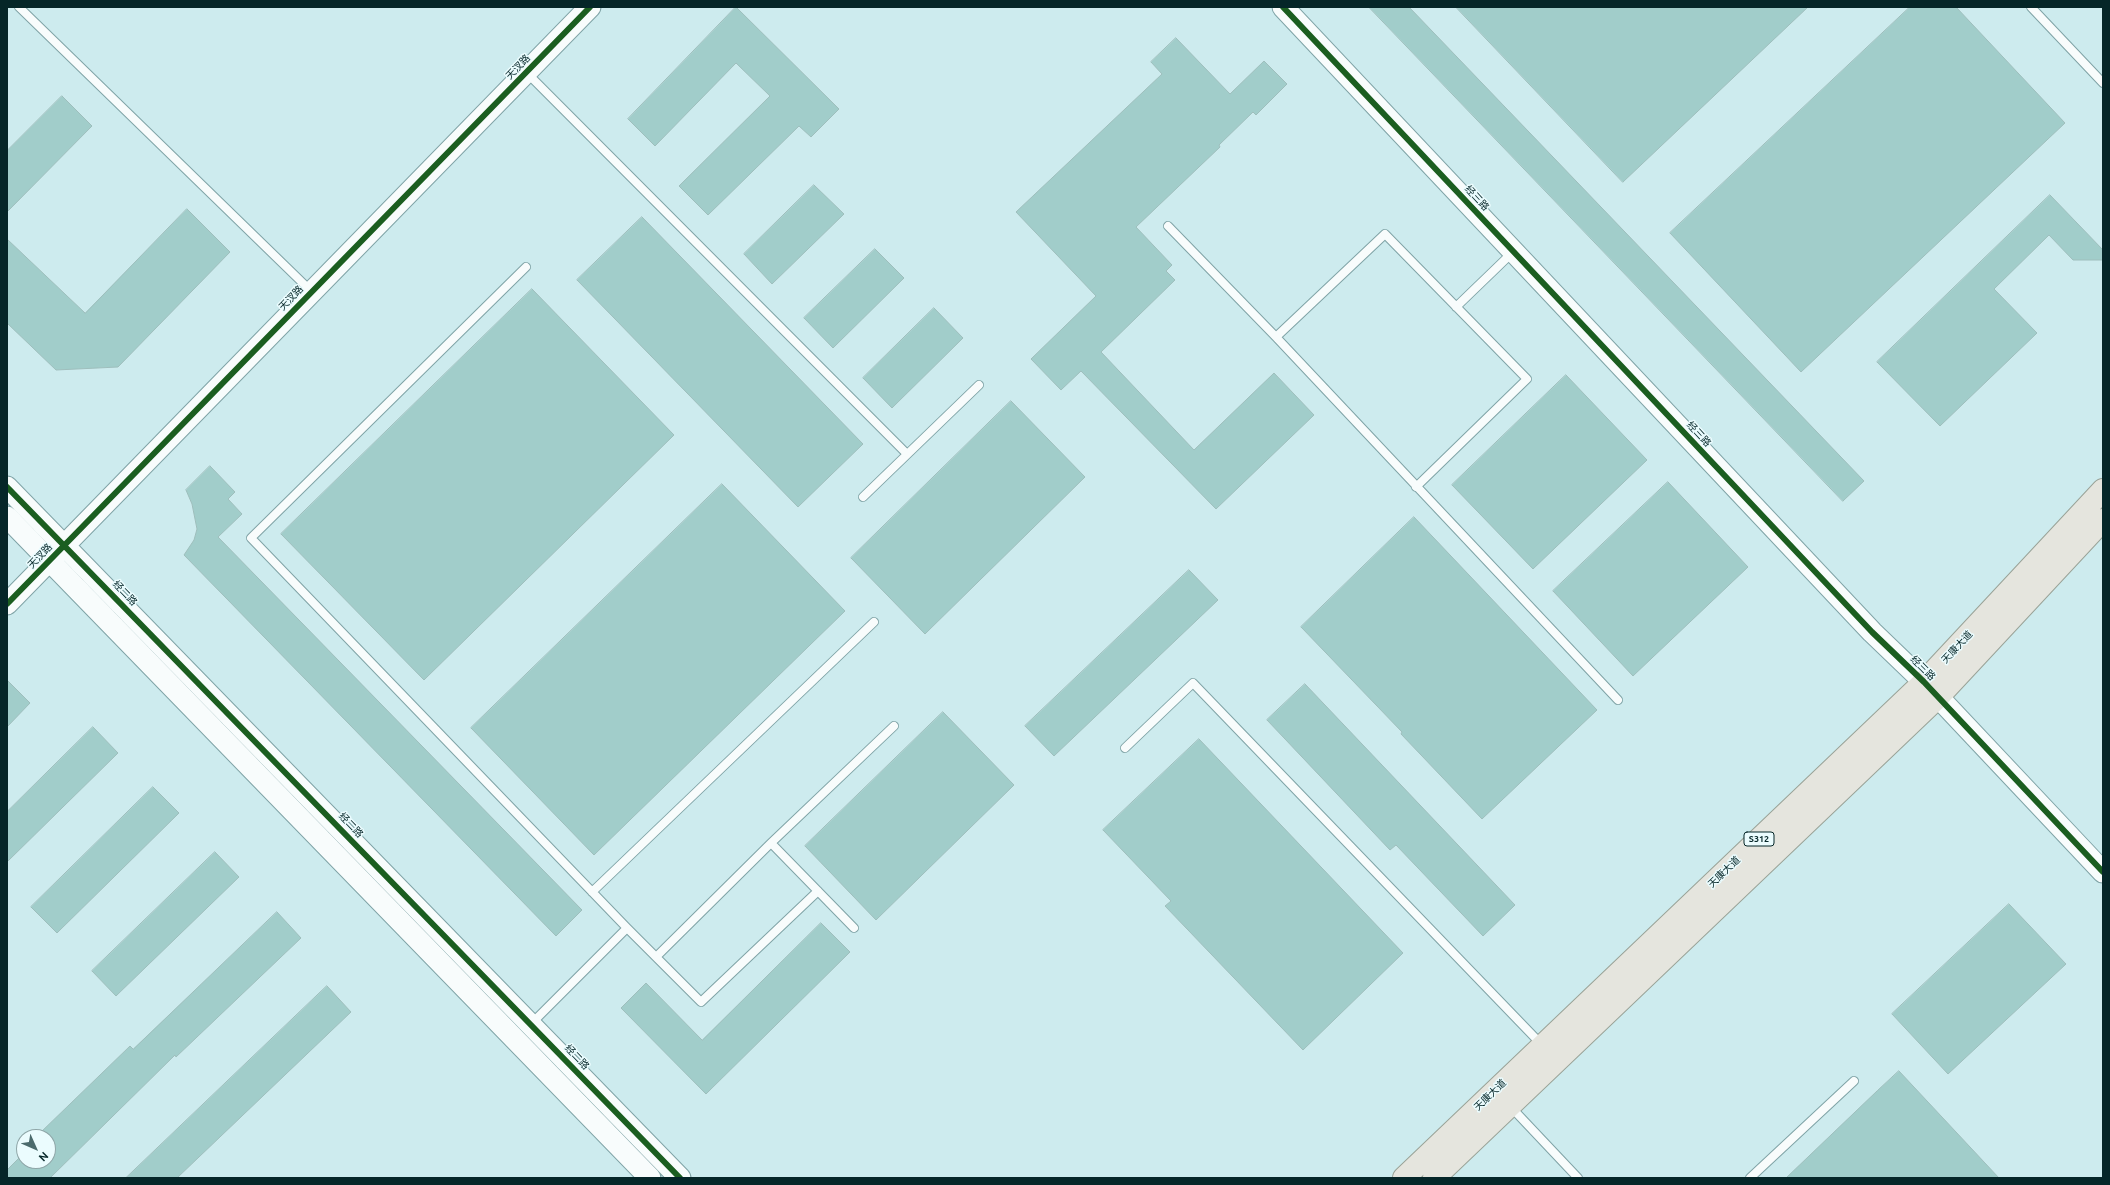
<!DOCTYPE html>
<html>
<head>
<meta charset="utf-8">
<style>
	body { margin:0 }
	#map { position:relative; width:2110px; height:1185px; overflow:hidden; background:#cdebee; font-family:Ubuntu,sans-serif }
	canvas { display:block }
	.frame { position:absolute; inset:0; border:8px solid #052628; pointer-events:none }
	.north { position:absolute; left:16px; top:1129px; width:40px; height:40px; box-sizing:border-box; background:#ebfcfe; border:1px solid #8fa6a8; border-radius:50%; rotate:135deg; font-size:11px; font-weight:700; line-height:16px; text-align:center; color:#052628 }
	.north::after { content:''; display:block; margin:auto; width:14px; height:18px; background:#4b6b6d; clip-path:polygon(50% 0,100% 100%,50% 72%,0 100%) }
</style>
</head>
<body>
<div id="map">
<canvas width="2110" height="1185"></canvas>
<div class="frame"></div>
<div class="north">N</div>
</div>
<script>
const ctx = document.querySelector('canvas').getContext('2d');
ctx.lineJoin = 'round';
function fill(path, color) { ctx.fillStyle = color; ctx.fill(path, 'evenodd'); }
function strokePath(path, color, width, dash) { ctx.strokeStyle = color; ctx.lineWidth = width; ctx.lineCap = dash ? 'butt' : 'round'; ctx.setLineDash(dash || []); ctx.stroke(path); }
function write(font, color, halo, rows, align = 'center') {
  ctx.font = font + ' Ubuntu,"Noto Sans SC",sans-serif'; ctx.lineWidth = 3; ctx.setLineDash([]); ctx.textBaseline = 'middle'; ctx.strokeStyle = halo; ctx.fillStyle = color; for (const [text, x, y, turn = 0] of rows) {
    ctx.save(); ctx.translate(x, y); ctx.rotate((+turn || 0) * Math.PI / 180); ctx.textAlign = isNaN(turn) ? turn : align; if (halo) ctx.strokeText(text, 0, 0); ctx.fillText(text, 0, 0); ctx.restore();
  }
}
const building = new Path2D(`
	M 736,7 L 839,109 L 811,137 L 799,126 L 708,215 L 679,186 L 770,96 L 736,63 L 655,146 L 628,119 Z
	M 1369,7 L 1409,7 L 1864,481 L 1843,501 Z
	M 1456,7 L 1808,7 L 1623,182 Z
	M 1910,7 L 1956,7 L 2065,123 L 1801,372 L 1670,233 Z
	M 1176,38 L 1230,94 L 1264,61 L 1287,84 L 1256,115 L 1253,112 L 1219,145 L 1220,147 L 1136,227 L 1172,265 L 1166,271 L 1175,280 L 1101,352 L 1194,450 L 1274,373 L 1314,415 L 1216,509 L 1081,371 L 1061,390 L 1031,359 L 1096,296 L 1016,212 L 1162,74 L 1151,62 Z
	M 62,96 L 92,126 L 7,212 L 7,151 Z
	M 814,185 L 844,214 L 772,284 L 744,254 Z
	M 2050,195 L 2103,250 L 2103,260 L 2073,260 L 2049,235 L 1994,289 L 2037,333 L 1940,426 L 1877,362 Z
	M 187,209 L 230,252 L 118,367 L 56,370 L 7,323 L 7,239 L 85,313 Z
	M 642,217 L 863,444 L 798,507 L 577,280 Z
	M 875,249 L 904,278 L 833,348 L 804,318 Z
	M 532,289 L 674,435 L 424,680 L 281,534 Z
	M 934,308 L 963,338 L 892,408 L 863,378 Z
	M 1566,375 L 1647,460 L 1533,569 L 1452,485 Z
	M 1011,401 L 1085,477 L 925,634 L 851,558 Z
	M 210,466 L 235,492 L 228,499 L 242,514 L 218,537 L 582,910 L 556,936 L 184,555 L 194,540 L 197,529 L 192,504 L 186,490 Z
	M 1668,482 L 1748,567 L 1633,676 L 1553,591 Z
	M 722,484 L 845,611 L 594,855 L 471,728 Z
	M 1414,517 L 1597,710 L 1482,819 L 1401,734 L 1402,732 L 1301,627 Z
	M 1189,570 L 1218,600 L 1054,756 L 1025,726 Z
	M 7,680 L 30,703 L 7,727 Z
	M 1305,684 L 1515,905 L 1483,936 L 1396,845 L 1390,850 L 1267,720 Z
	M 943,712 L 1014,785 L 876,920 L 805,846 Z
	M 93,727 L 118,753 L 7,862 L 7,812 Z
	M 1199,739 L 1403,953 L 1303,1050 L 1165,906 L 1171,901 L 1103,830 Z
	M 153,787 L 179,813 L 57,933 L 31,907 Z
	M 215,852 L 239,877 L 116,996 L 92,971 Z
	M 2009,904 L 2066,964 L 1948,1074 L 1892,1014 Z
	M 277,912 L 301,938 L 176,1057 L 175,1055 L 50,1178 L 7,1178 L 7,1170 L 24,1153 L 24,1161 L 48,1161 L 48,1137 L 41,1137 L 42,1136 L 40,1133 L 130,1046 L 133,1049 Z
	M 821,923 L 850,952 L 706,1094 L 621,1008 L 646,983 L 702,1040 Z
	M 327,986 L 351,1012 L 177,1178 L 126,1178 Z
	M 1899,1071 L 1999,1178 L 1786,1178 L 1877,1091 Z`);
const service = new Path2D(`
	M 19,7 L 312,292
	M 2031,7 L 2103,83
	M 526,72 L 907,454
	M 1168,226 L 1276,337 L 1618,700
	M 526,267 L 251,538 L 627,928 L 701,1002 L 818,891
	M 1456,307 L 1513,252
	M 1276,337 L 1385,234 L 1527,379 L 1416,487
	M 863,497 L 979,385
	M 1125,748 L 1193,683 L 1542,1045
	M 771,843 L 854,928
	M 592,892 L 874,622
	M 656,957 L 771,843 L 894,726
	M 530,1025 L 627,928
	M 1510,1106 L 1578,1178
	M 1750,1178 L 1854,1081`);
const tertiary = new Path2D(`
	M 1283,7 L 1872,632 L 1924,682 L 2103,872
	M 7,487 L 680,1178
	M 7,517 L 650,1178
	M 7,604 L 590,7`);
const primary = new Path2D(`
	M 1404,1178 L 1924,682 L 2103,490
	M 1434,1178 L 1938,697 L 2103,520`);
const cycleway = new Path2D(`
	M 1283,7 L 1872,632 L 1924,682 L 2103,872
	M 7,487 L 680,1178
	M 7,604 L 590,7`);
const shields = [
	[1759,839,30]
];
const shieldNames = [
	["S312",1759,839]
];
const streetNames = [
	["天汊路",518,67,-46],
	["经三路",1477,198,47],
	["天汊路",291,298,-46],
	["经三路",1699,434,47],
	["天汊路",40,556,-46],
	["经二路",125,593,46],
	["天康大道",1957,647,-47],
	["经三路",1923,668,45],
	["经二路",351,825,46],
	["天康大道",1724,872,-44],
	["经二路",577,1057,46],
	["天康大道",1490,1095,-44]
];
fill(building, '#a1cdca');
strokePath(building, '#9ebebc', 1);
strokePath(service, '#7fa3a6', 10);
strokePath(tertiary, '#7fa3a6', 23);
strokePath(primary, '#99a297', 24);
strokePath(service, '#f8fcfc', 8);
strokePath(tertiary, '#f8fcfc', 21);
strokePath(primary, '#e5e5de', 22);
strokePath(cycleway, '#1b5e20', 6);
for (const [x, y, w] of shields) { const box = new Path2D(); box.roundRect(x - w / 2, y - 7, w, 14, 3); ctx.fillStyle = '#ebfcfe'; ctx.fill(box); strokePath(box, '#052628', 1); }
write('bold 9px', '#052628', null, shieldNames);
write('10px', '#052628', '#ebfcfe', streetNames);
</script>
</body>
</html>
